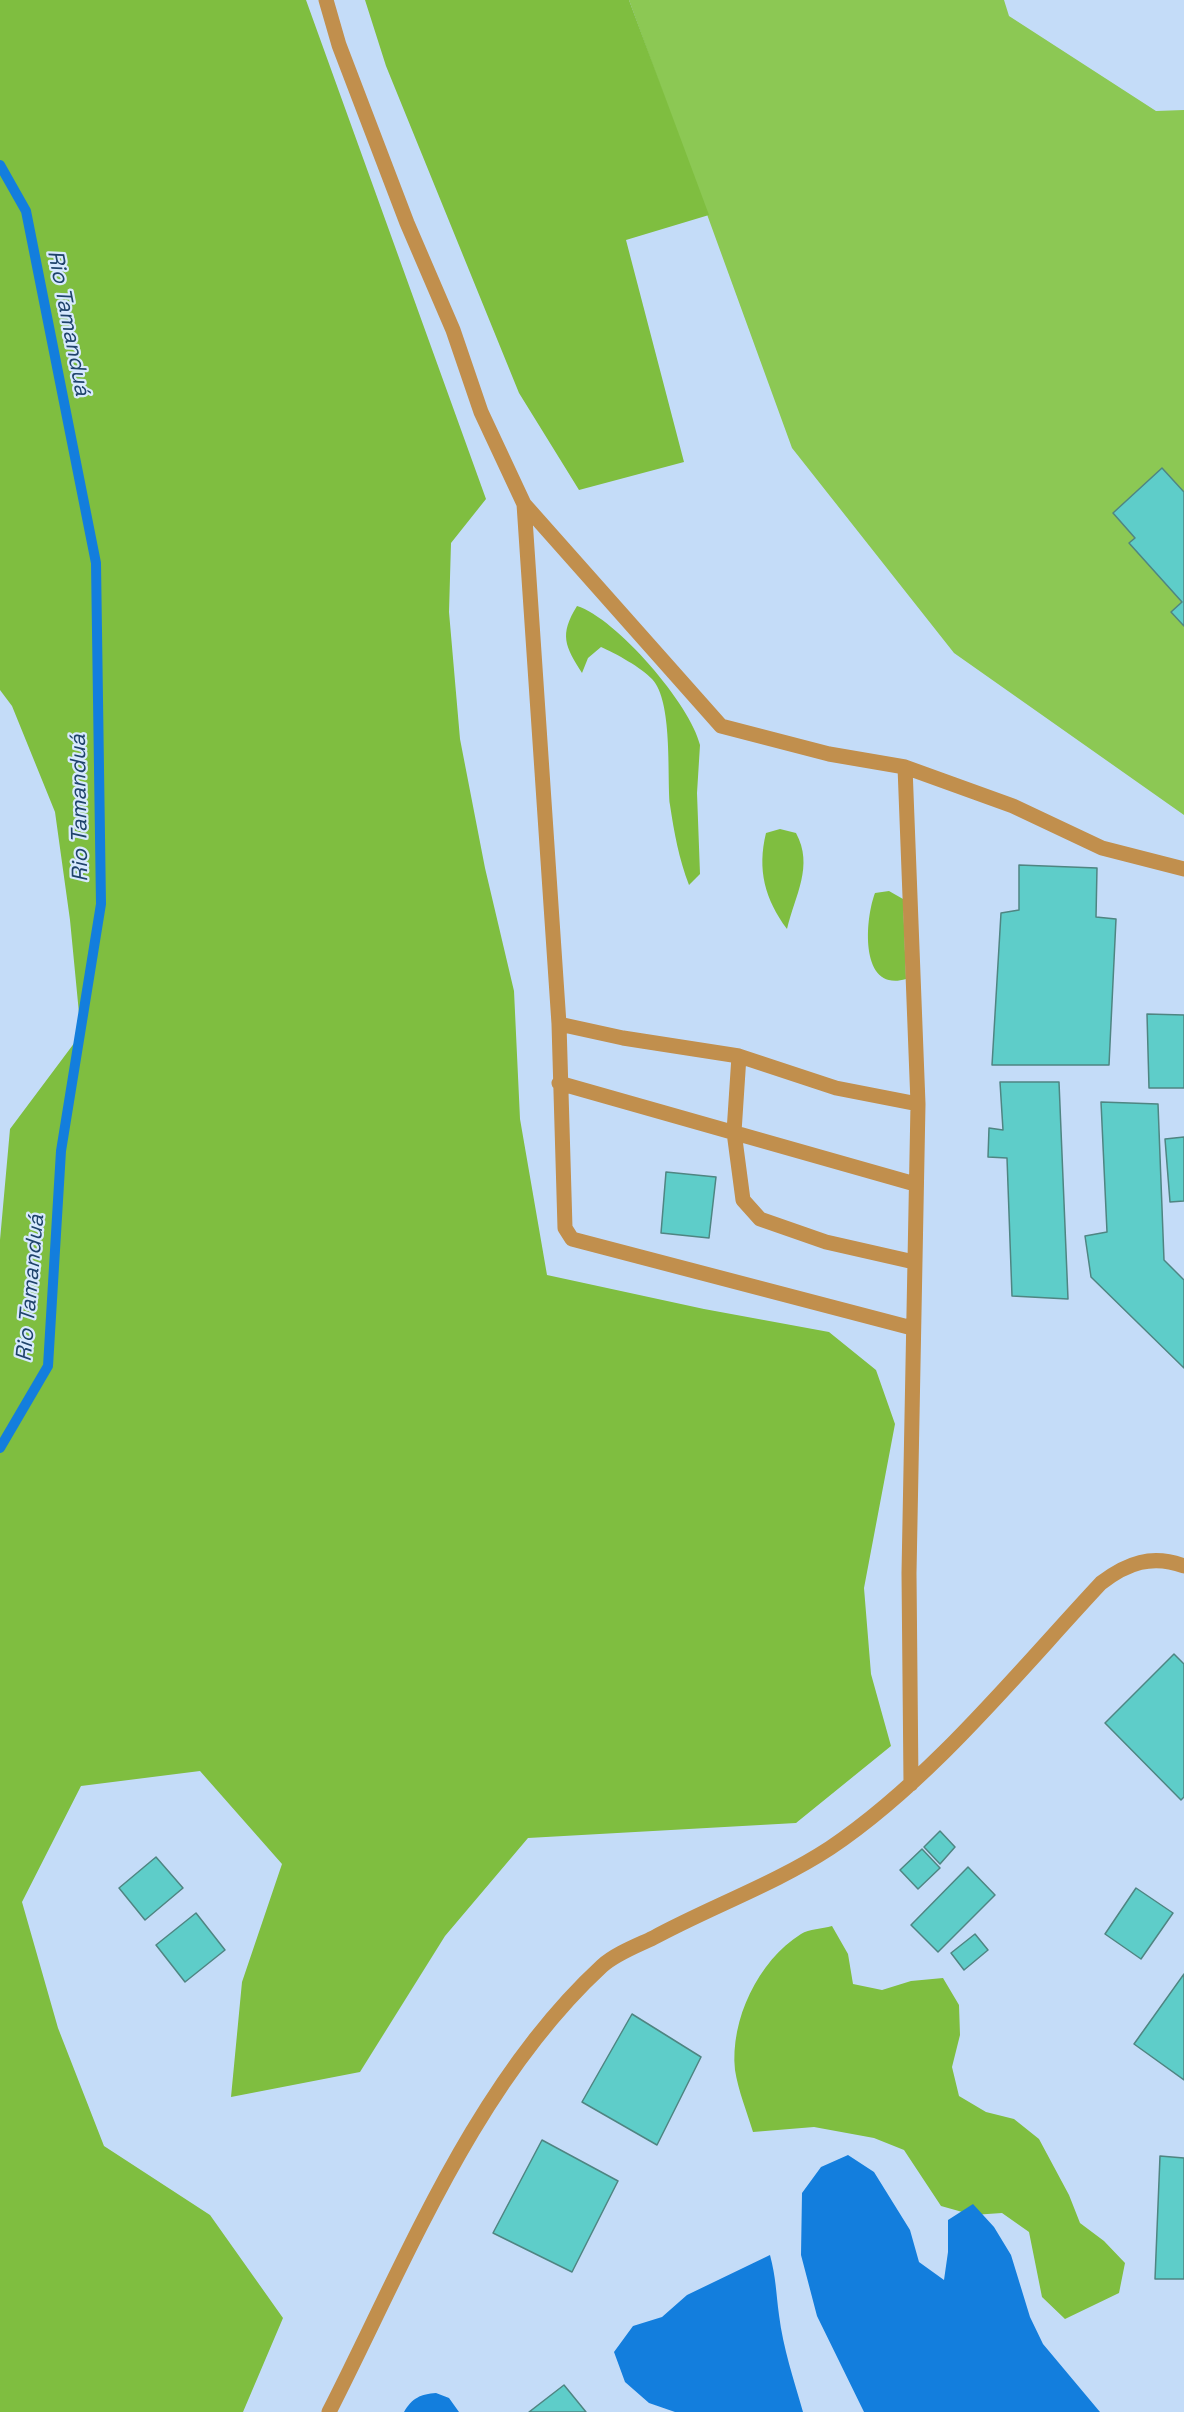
<!DOCTYPE html>
<html>
<head>
<meta charset="utf-8">
<style>
	body { margin:0 }
	canvas { display:block; background:#c4dcf8 }
</style>
</head>
<body>
<canvas width="1184" height="2412"></canvas>
<script>
const ctx = document.querySelector('canvas').getContext('2d');
ctx.lineJoin = 'round';
function fill(path, color) { ctx.fillStyle = color; ctx.fill(path, 'evenodd'); }
function strokePath(path, color, width, dash) { ctx.strokeStyle = color; ctx.lineWidth = width; ctx.lineCap = dash ? 'butt' : 'round'; ctx.setLineDash(dash || []); ctx.stroke(path); }
function write(font, color, halo, rows, align = 'center') {
  ctx.font = font + ' "Space Grotesk",sans-serif'; ctx.lineWidth = 4.5; ctx.setLineDash([]); ctx.textBaseline = 'middle'; ctx.strokeStyle = halo; ctx.fillStyle = color; for (const [text, x, y, turn = 0] of rows) {
    ctx.save(); ctx.translate(x, y); ctx.rotate((+turn || 0) * Math.PI / 180); ctx.textAlign = isNaN(turn) ? turn : align; if (halo) ctx.strokeText(text, 0, 0); ctx.fillText(text, 0, 0); ctx.restore();
  }
}
const green = new Path2D(`
	M 629,0 L 1004,0 L 1009,16 L 1156,111 L 1184,110 L 1184,815 L 954,653 L 792,448 Z`);
const forest = new Path2D(`
	M 0,0 L 306,0 L 486,499 L 451,543 L 449,612 L 460,739 L 485,868 L 514,991 L 520,1119 L 547,1275 L 704,1309 L 829,1332 L 876,1370 L 895,1424 L 864,1588 L 871,1674 L 891,1746 L 796,1823 L 528,1838 L 445,1936 L 360,2072 L 231,2097 L 242,1982 L 282,1864 L 200,1771 L 81,1786 L 22,1902 L 58,2028 L 104,2146 L 210,2215 L 283,2318 L 243,2412 L 0,2412 L 0,1240 L 10,1129 L 81,1034 L 70,920 L 55,812 L 12,706 L 0,690 Z
	M 365,0 L 629,0 L 709,215 L 626,240 L 684,462 L 579,490 L 519,393 L 386,66 Z
	M 577,606 C 616,618 691,705 700,745 L 697,793 L 700,874 L 689,885 C 679,859 674,832 670,805 C 667,775 673,701 652,679 C 642,668 615,653 601,647 L 588,658 L 582,673 C 565,646 559,635 577,606 Z
	M 780,829 L 796,833 C 814,866 795,895 787,929 C 765,899 757,870 766,833 Z
	M 889,891 L 903,899 L 906,979 C 859,993 865,919 875,893 Z
	M 832,1926 L 848,1954 L 853,1984 L 882,1990 L 911,1981 L 943,1978 L 959,2005 L 960,2035 L 952,2067 L 959,2096 L 986,2112 L 1014,2119 L 1039,2139 L 1069,2195 L 1080,2223 L 1104,2241 L 1125,2263 L 1119,2293 L 1065,2319 L 1042,2297 L 1029,2232 L 1002,2213 L 973,2215 L 941,2206 L 904,2150 L 874,2138 L 814,2127 L 753,2132 C 747,2112 738,2090 735,2070 C 730,2020 758,1961 801,1934 C 809,1929 822,1929 832,1926 Z`);
const water = new Path2D(`
	M 848,2155 L 874,2172 L 910,2230 L 919,2262 L 944,2280 L 948,2252 L 948,2220 L 973,2204 L 994,2227 L 1011,2255 L 1030,2317 L 1043,2344 L 1100,2412 L 864,2412 L 817,2316 L 801,2255 L 802,2193 L 821,2167 Z
	M 770,2255 C 776,2278 776,2292 779,2315 C 783,2348 794,2380 803,2412 L 675,2412 L 649,2403 L 625,2382 L 614,2352 L 633,2326 L 662,2317 L 687,2295 Z
	M 436,2393 L 449,2398 L 459,2412 L 404,2412 C 412,2398 421,2394 436,2393 Z`);
const stream = new Path2D(`
	M 0,165 L 26,211 L 96,563 L 101,904 L 61,1151 L 48,1366 L 0,1448`);
const building = new Path2D(`
	M 1162,468 L 1184,492 L 1184,626 L 1171,612 L 1182,602 L 1129,543 L 1135,538 L 1113,513 Z
	M 1019,865 L 1097,868 L 1096,917 L 1116,919 L 1109,1065 L 992,1065 L 1001,913 L 1019,910 Z
	M 1147,1014 L 1184,1015 L 1184,1088 L 1149,1088 Z
	M 1000,1082 L 1059,1082 L 1068,1299 L 1012,1296 L 1007,1158 L 988,1157 L 989,1128 L 1003,1130 Z
	M 1101,1102 L 1158,1104 L 1164,1260 L 1184,1280 L 1184,1368 L 1091,1277 L 1085,1236 L 1107,1232 Z
	M 1184,1137 L 1184,1201 L 1170,1202 L 1165,1139 Z
	M 666,1172 L 716,1177 L 709,1238 L 661,1233 Z
	M 1174,1654 L 1184,1664 L 1184,1797 L 1181,1800 L 1105,1723 Z
	M 940,1831 L 955,1847 L 940,1864 L 924,1847 Z
	M 922,1849 L 940,1868 L 918,1889 L 900,1870 Z
	M 156,1857 L 183,1888 L 145,1920 L 119,1888 Z
	M 968,1867 L 995,1895 L 938,1952 L 911,1925 Z
	M 1136,1888 L 1173,1913 L 1141,1959 L 1105,1934 Z
	M 196,1913 L 225,1950 L 185,1982 L 156,1945 Z
	M 975,1934 L 988,1950 L 964,1970 L 951,1953 Z
	M 1184,1974 L 1184,2080 L 1134,2044 Z
	M 632,2014 L 701,2057 L 657,2145 L 582,2102 Z
	M 542,2140 L 618,2181 L 572,2272 L 493,2233 Z
	M 1160,2156 L 1184,2158 L 1184,2279 L 1155,2279 Z
	M 564,2385 L 586,2412 L 529,2412 Z`);
const minor = new Path2D(`
	M 326,0 L 339,45 L 407,223 L 453,330 L 481,412 L 524,504 L 721,726 L 829,754 L 905,767 L 1013,806 L 1102,848 L 1184,869
	M 524,504 L 559,1024 L 565,1228 L 572,1239 L 912,1328
	M 905,767 L 918,1104 L 909,1573 L 911,1784
	M 559,1024 L 623,1038 L 739,1056 L 836,1088 L 918,1104
	M 739,1056 L 734,1132 L 743,1200 L 760,1219 L 826,1242 L 914,1262
	M 559,1083 L 915,1184
	M 329,2412 C 406,2261 475,2083 602,1966 C 615,1954 636,1946 653,1938 C 710,1907 775,1884 830,1848 C 931,1780 1017,1673 1101,1583 C 1127,1563 1152,1554 1184,1566`);
const waterNames = [
	["Rio Tamanduá",68,323,79],
	["Rio Tamanduá",80,808,-91],
	["Rio Tamanduá",31,1288,-85]
];
fill(green, '#8cc854');
fill(forest, '#7fbe40');
fill(water, '#137edd');
strokePath(stream, '#137edd', 10);
fill(building, '#5ecdc9');
strokePath(building, '#4f8582', 1.5);
strokePath(minor, '#c18f4d', 15);
write('italic 22px', '#1f436b', '#d7e9fe', waterNames);
</script>
</body>
</html>
